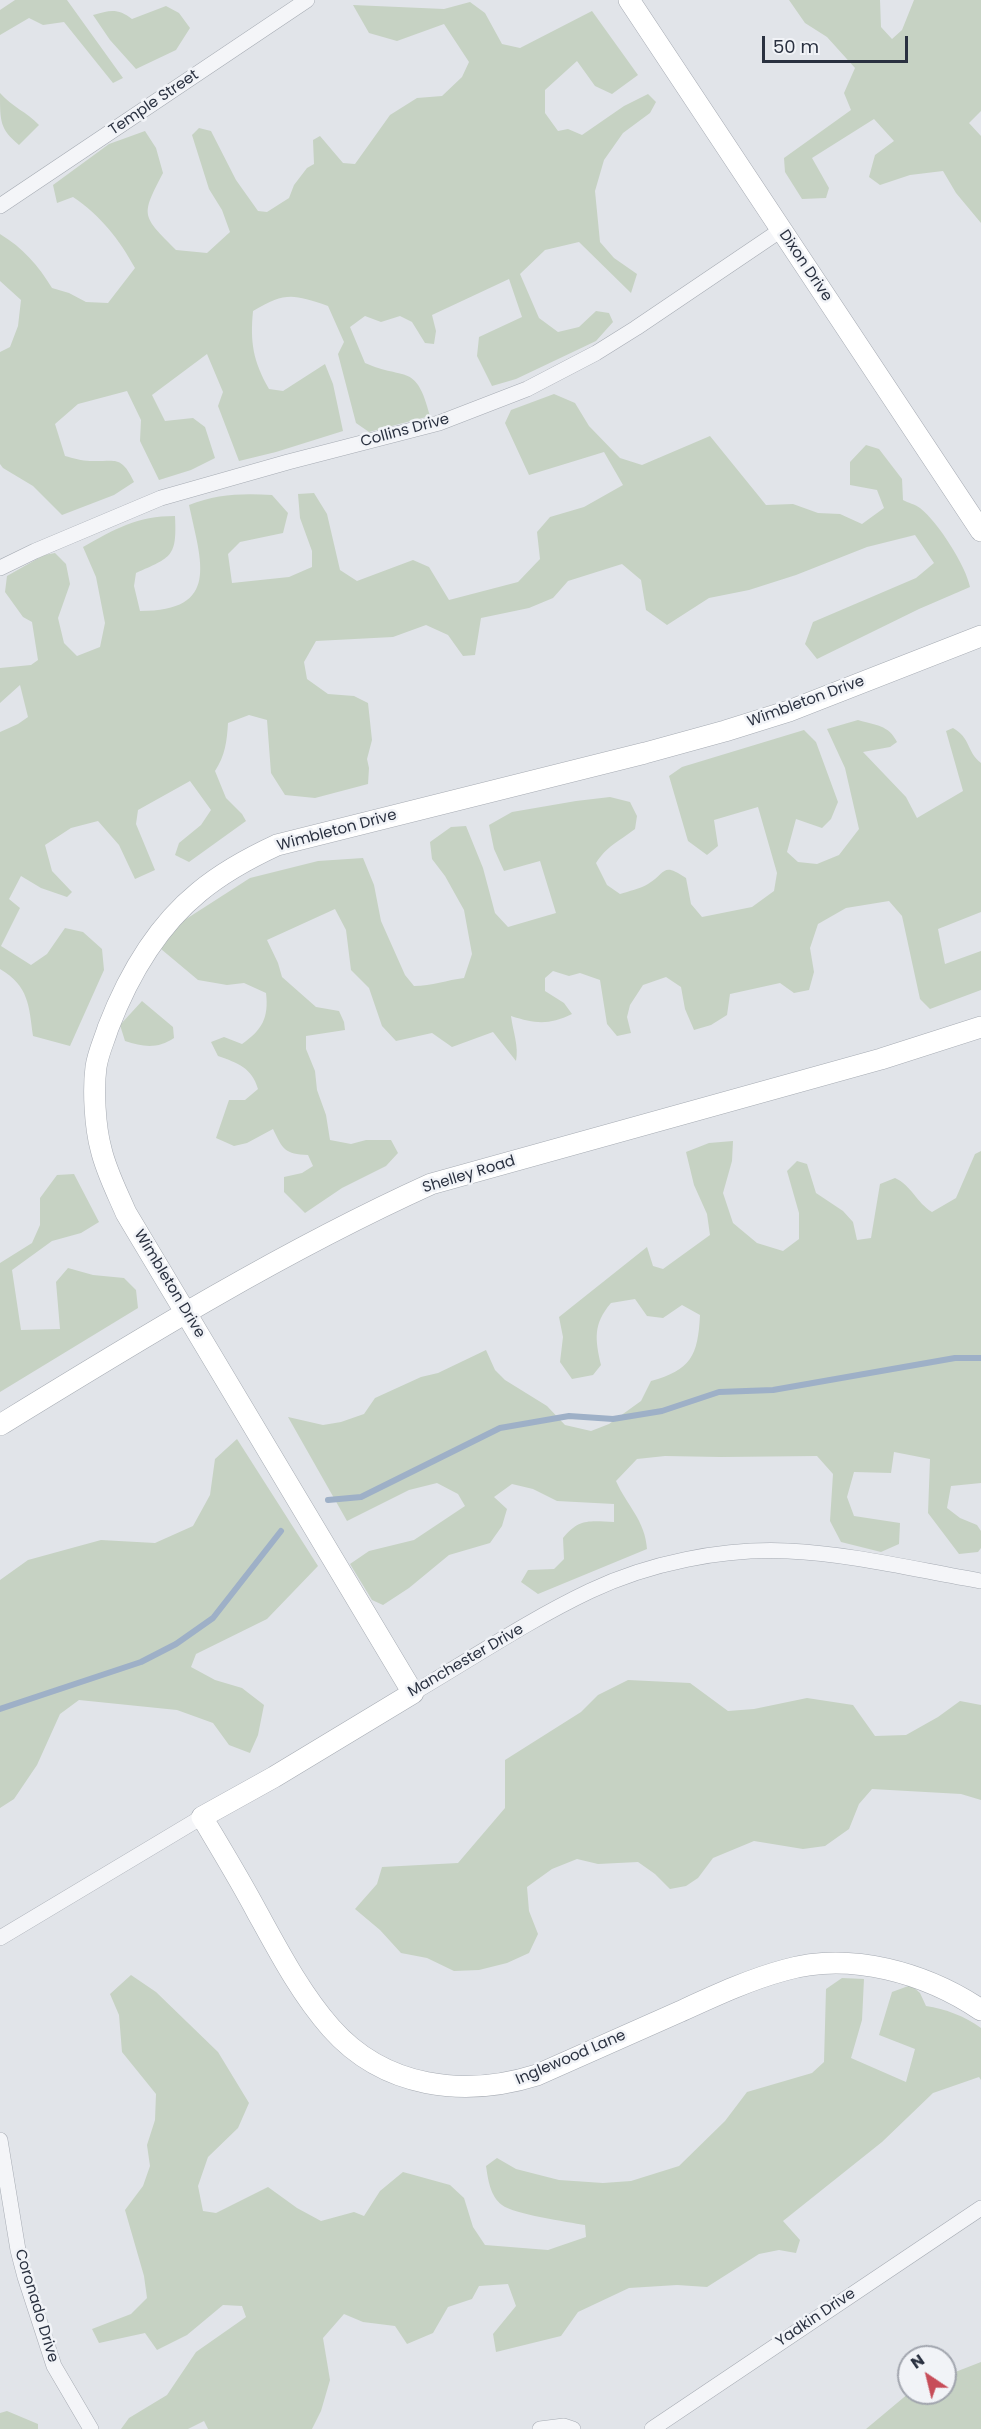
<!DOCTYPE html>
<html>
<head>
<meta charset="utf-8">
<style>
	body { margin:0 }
	#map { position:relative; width:981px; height:2429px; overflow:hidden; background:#e1e4e9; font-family:Poppins,sans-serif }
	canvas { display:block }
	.north { position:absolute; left:897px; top:2345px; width:60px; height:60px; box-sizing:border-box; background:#f1f3f7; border:2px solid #a1a5ae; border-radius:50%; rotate:325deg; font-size:16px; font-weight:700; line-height:24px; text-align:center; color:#2a3140 }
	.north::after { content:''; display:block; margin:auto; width:21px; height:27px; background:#c74d59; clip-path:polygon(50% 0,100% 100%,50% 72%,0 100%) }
	.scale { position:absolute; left:762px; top:36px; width:146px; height:27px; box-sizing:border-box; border:3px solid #2a3140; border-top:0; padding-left:8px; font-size:18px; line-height:21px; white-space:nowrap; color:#2a3140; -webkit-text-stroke:4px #f1f3f7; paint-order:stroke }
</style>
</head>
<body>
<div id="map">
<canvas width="981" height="2429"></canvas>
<div class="north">N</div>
<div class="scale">50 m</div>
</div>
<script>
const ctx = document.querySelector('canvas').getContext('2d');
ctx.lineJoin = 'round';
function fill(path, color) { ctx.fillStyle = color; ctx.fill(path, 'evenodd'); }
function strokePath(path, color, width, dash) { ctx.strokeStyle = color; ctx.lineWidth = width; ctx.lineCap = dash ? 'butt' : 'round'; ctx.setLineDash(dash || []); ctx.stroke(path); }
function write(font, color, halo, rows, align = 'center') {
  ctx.font = font + ' Poppins,sans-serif'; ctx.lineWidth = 5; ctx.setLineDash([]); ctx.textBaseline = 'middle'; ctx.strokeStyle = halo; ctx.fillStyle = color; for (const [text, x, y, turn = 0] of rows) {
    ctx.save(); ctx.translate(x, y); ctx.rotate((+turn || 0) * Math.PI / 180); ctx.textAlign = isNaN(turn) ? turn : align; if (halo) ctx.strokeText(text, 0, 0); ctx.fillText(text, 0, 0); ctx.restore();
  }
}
const green = new Path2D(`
	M 15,0 L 67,0 L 123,78 L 113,83 L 64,22 L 43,25 L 29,18 L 0,35 L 0,10 Z
	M 789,0 L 880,0 L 881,27 L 892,39 L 902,30 L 914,0 L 981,0 L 981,111 L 969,123 L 981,136 L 981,223 L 956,193 L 943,171 L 910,175 L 880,185 L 869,177 L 875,155 L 894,141 L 874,119 L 812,158 L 829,188 L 826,198 L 802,199 L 785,172 L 784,158 L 851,110 L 844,93 L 855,68 L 827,37 L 805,23 Z
	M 470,2 L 485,13 L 502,44 L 520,48 L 592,11 L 638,75 L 612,94 L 595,86 L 577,61 L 545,90 L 545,113 L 558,131 L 568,129 L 582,135 L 624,106 L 648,94 L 656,102 L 650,113 L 623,133 L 604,160 L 595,191 L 600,242 L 614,258 L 637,274 L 631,293 L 579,242 L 545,250 L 520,274 L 539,318 L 558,332 L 579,327 L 596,311 L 609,313 L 613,322 L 596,341 L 516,379 L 492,386 L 477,356 L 479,337 L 522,317 L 509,279 L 432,315 L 436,331 L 434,344 L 425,343 L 412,322 L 400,316 L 381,322 L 365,316 L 350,327 L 365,363 C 406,381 416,362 430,416 L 369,432 L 356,423 L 338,354 L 344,342 L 328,306 C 292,294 286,292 253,311 C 250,342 253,361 269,389 L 283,391 L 325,364 L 333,384 L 343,431 L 276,452 L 239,461 L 218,406 L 223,392 L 207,354 L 152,395 L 165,421 L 193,418 L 205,427 L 215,458 L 191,470 L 159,480 L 140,441 L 141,420 L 127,391 L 78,404 L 55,424 L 65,456 C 73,458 82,461 90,461 C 115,462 121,454 134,482 L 114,495 L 62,515 L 33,486 L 3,468 L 0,464 L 0,352 L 10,347 L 18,326 L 21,300 L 0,281 L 0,234 C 23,248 38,265 52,288 L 69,293 L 86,302 L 108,303 L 135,268 C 119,239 101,216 73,197 L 57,203 L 53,185 L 109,144 L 145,131 L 156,148 L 163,173 C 140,217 142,215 176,250 L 207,253 L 230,232 L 222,210 L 209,189 L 192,135 L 199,128 L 211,131 L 236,180 L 258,211 L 267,212 L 289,198 L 294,185 L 307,168 L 314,164 L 313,140 L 320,136 L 343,163 L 355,164 L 390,115 L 417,98 L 442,96 L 462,77 L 469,62 L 444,24 L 397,41 L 369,33 L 353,5 L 444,9 Z
	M 166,6 L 179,13 L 190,28 L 176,50 L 136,69 L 110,40 L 93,15 C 110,10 118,8 132,19 Z
	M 0,93 C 12,107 27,112 39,125 L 19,145 C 0,129 0,122 0,93 Z
	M 554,394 L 575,403 L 589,426 L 620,458 L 642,465 L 710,436 L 766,505 L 793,504 L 818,513 L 840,514 L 862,524 L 884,508 L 877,490 L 850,485 L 850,462 L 866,445 L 879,449 L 902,479 L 903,500 C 908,503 915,504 920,508 C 938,522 966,566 970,587 L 919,609 L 817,659 L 805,644 L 813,622 L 916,578 L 934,563 L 915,535 L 867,547 L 796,575 L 749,590 L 709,598 L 667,625 L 646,610 L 641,580 L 622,564 L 568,581 L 553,598 L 529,608 L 481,618 L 475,655 L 463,656 L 448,635 L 426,625 L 393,637 L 316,641 L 304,662 L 307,679 L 328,694 L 354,696 L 368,703 L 372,740 L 367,759 L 369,768 L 368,784 L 315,798 L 285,795 L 271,773 L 267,720 L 249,715 L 228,723 C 227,741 225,756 215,771 L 226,798 L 242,814 L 246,821 L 189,862 L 175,855 L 179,843 L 201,825 L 211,810 L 190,781 L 138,810 L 136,824 L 155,870 L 135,879 L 119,845 L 98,821 L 71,828 L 45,845 L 52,871 L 72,892 L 67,897 L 41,888 L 21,876 L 9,899 L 20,908 L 1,946 L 31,965 L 47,954 L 65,928 L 83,932 L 102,949 L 104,970 L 70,1046 L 33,1036 C 29,1006 29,986 0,969 L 0,732 L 18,724 L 28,717 L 20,685 L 0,703 L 0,668 L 31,665 L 38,660 L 32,622 L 23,617 L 5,592 L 7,576 L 44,555 L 55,553 L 66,564 L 70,584 L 58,618 L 64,643 L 77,656 L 100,647 L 105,623 L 96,577 L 83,547 C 115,529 137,516 175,516 C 177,557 172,557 136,573 L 134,586 L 140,611 C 221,611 201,562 189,505 C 216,494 243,493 272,495 L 288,513 L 283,533 L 240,542 L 228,554 L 232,583 L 289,577 L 312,567 L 312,551 L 300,518 L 298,494 L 314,493 L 327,514 L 340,570 L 357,581 L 413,560 L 429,567 L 449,600 L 518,582 L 540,559 L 537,532 L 550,517 L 584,507 L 623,485 L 604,452 L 529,475 L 505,423 L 511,410 Z
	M 858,720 C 875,725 889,725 897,742 L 890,747 L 863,752 L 906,797 L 917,818 L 963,791 L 946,731 L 953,728 C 971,738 966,751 981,763 L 981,912 L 938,929 L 945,964 L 981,951 L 981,990 L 930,1009 L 920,999 L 902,916 L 889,901 L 846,908 L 818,924 L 810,948 L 814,972 L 809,990 L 794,993 L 780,983 L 730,994 L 727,1015 L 711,1025 L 694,1030 L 685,1009 L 681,987 L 666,977 L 643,985 L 630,1005 L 627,1017 L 631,1033 L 617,1036 L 607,1024 L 600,980 L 580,973 L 569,976 L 553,971 L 545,978 L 545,991 L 564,1003 L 572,1014 C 549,1025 536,1024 511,1016 C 513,1032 519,1046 516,1061 L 493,1032 L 452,1047 L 432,1033 L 396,1041 L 382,1026 L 369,988 L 351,970 L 346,930 L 335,909 L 267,940 L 278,963 L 282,977 L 316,1007 L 339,1011 L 344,1022 L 345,1030 L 306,1036 L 306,1049 L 315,1071 L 317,1090 L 326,1115 L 330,1140 L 351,1144 L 366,1140 L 391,1140 L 398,1153 L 386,1166 L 342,1188 L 305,1213 L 284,1192 L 284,1177 L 302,1173 L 313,1166 L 308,1155 C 285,1154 283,1150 273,1129 L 247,1143 L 234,1146 L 216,1138 L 229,1100 L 245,1100 L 258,1089 C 252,1068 238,1063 218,1056 L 211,1042 L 224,1037 L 242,1044 C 262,1030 269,1018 266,993 L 244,983 L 227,985 L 198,980 L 161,949 L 163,939 L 183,921 L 250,878 L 318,861 L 363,858 L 374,885 L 381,921 L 405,975 L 414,986 C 432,986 447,980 464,978 L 472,954 L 464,910 L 445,876 L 432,859 L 430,842 L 451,827 L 466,826 L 483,868 L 495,913 L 508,927 L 556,913 L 540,861 L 504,871 L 494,849 L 489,825 L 512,812 L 576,801 L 610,797 L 630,802 L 637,816 L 635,829 C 618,842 607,846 596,863 L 607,885 L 620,894 C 629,891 640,889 648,884 C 667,872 662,862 686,878 L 691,904 L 702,917 L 752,907 L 774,891 L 777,873 L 758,807 L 714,820 L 718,846 L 707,855 L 688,841 L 669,776 L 682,767 L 804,730 L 816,742 L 838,802 L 831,819 L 822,828 L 796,819 L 787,852 L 798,862 L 817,864 L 839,855 L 859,829 L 845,768 L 827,729 Z
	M 142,1001 L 173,1027 L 174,1038 C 158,1049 143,1047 125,1041 L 120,1025 Z
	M 733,1141 L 732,1161 L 723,1193 L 733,1223 L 757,1243 L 783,1251 L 799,1239 L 799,1213 L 787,1171 L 797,1161 L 807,1164 L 816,1193 L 843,1211 L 853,1222 L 857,1240 L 871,1238 L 880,1184 L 895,1178 C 911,1185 917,1203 932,1212 L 956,1198 L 975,1154 L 981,1151 L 981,1483 L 951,1486 L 947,1508 L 960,1518 L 977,1525 L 981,1531 L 981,1548 L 978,1552 L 959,1554 L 928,1513 L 930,1459 L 894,1452 L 891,1473 L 854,1472 L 847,1497 L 854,1516 L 900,1523 L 899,1544 L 881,1552 L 841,1542 L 830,1521 L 833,1474 L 817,1456 L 721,1457 L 665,1456 L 637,1459 L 616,1481 C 627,1506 645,1520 647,1549 L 538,1594 L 521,1582 L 528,1570 L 554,1569 L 564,1559 L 563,1538 C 579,1518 590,1521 614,1522 L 614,1504 L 557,1501 L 533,1489 L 512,1484 L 494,1497 L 507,1509 L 502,1526 L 490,1543 L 449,1555 L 409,1588 L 383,1605 L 372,1600 L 350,1564 L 369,1551 L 414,1540 L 465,1506 L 458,1494 L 437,1483 L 409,1490 L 347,1521 L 288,1417 L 323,1425 L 341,1422 L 364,1414 L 375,1398 L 421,1377 L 438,1373 L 486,1350 L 495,1370 L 505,1380 L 547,1406 L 565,1425 L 591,1431 L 609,1424 L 641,1401 L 651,1381 C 691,1370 698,1356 700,1315 L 682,1305 L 663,1318 L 647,1316 L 635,1299 L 611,1303 C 593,1324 595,1339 601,1365 L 593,1375 L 572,1379 L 560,1362 L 563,1337 L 559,1317 L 647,1247 L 653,1266 L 663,1269 L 710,1235 L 707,1214 L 694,1185 L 686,1152 L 709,1143 Z
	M 74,1174 L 99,1222 L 81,1233 L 52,1241 L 12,1270 L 21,1330 L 60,1329 L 56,1282 L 68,1268 L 93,1275 L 124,1278 L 136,1290 L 138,1308 L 0,1392 L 0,1263 L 32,1243 L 40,1225 L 40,1198 L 57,1175 Z
	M 237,1439 L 318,1566 L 267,1619 L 196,1654 L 191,1667 L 215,1680 L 242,1688 L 264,1705 L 258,1735 L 250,1753 L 229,1745 L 213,1723 L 177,1710 L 79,1700 L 60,1714 L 37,1765 L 14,1799 L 0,1808 L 0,1580 L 28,1560 L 101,1540 L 155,1543 L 193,1526 L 210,1495 L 215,1459 Z
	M 628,1680 L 690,1683 L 728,1711 L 754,1709 L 807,1698 L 853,1705 L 875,1736 L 906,1735 L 938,1717 L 960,1701 L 981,1705 L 981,1800 L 961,1794 L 872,1789 L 859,1804 L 849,1829 L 825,1846 L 803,1849 L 754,1841 L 713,1858 L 698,1878 L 686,1886 L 670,1889 L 655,1874 L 638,1862 L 598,1864 L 577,1859 L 552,1869 L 527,1887 L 529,1911 L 538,1934 L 529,1953 L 507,1963 L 479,1970 L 454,1971 L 427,1958 L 401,1953 L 380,1930 L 355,1909 L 377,1884 L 382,1867 L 458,1863 L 505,1808 L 505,1760 L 581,1712 L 598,1695 Z
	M 131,1975 L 156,1992 L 218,2052 L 249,2103 L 238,2128 L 208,2157 L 198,2186 L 203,2211 L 216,2213 L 268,2187 L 297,2208 L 321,2221 L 354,2212 L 364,2216 L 380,2191 L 403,2172 L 450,2185 L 464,2198 L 473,2227 L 485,2245 L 548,2250 L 586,2237 L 585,2225 C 568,2222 513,2214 502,2205 C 490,2196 488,2179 486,2166 L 497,2158 L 516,2169 L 559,2180 L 603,2183 L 631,2181 L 679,2166 L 725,2121 L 747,2092 L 812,2073 L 824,2062 L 826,1989 L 842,1978 L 864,1979 L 862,2020 L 851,2058 L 906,2082 L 915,2049 L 879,2035 L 892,1992 L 911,1985 L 920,1993 L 926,2006 C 945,2009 965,2016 981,2028 L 981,2080 L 979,2077 L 933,2093 L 882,2142 L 783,2221 L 800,2240 L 796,2253 L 779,2250 L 759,2254 L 707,2287 L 677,2285 L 629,2288 L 578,2312 L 561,2336 L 496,2352 L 493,2334 L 516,2306 L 508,2284 L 479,2286 L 472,2299 L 448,2307 L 433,2333 L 407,2344 L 395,2326 L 363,2322 L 344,2314 L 323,2338 L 330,2380 L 321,2411 L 312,2429 L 208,2429 L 204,2421 L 188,2429 L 121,2429 L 129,2418 L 167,2395 L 196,2352 L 246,2317 L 242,2306 L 223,2305 L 187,2335 L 157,2350 L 145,2333 L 99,2343 L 92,2329 L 131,2314 L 147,2298 L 144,2276 L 125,2210 L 143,2186 L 150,2166 L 147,2145 L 155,2120 L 156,2094 L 122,2052 L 119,2015 L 110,1994 Z
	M 981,2362 L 981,2429 L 866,2429 L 909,2393 L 945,2393 L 945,2376 Z
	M 7,2411 L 38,2424 L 38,2429 L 0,2429 L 0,2413 Z`);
const stream = new Path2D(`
	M 328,1500 L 361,1497 L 500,1428 L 569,1416 L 613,1419 L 662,1411 L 719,1392 L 773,1390 L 955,1358 L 981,1358
	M 0,1709 L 141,1662 L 176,1644 L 213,1618 L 281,1531`);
const street = new Path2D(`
	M 0,206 L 307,0
	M 0,568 L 35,551 L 161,498 L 288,462 L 439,423 L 527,389 L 596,353 L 636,328 L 781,230
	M 413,1693 C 471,1659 529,1620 590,1591 C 649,1563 723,1548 788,1551 C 853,1554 917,1570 981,1581
	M 0,1938 L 202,1817
	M 0,2140 L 18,2250 L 25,2277 L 54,2366 L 91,2429
	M 540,2429 L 564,2426 L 573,2429
	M 652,2429 L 981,2208`);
const secondary = new Path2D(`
	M 629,0 L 981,531
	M 981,636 L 789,711 L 725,731 L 645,753 L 277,845 C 249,858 223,872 199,892 C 156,927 128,976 108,1028 C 104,1041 98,1053 96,1067 C 93,1090 95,1127 101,1149 C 106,1171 117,1192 126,1213 L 413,1693 L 274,1777 L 202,1817 C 221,1849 240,1880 257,1912 C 279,1952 301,1994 331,2028 C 384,2088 464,2098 537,2075 C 585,2054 632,2033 679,2012 C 714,1996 748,1980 785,1970 C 850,1951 926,1973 981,2010
	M 0,1425 C 140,1339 281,1252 431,1184 L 881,1059 L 981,1027`);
const streetNames = [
	["Temple Street",154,103,-34],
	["Dixon Drive",805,266,56],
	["Collins Drive",405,431,-15],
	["Wimbleton Drive",806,702,-20],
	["Wimbleton Drive",337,831,-15],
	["Shelley Road",469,1175,-17],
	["Wimbleton Drive",169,1284,59],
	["Manchester Drive",466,1661,-30],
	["Inglewood Lane",571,2058,-23],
	["Coronado Drive",36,2306,73],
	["Yadkin Drive",816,2318,-34]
];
fill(green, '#c6d2c3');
strokePath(stream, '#9eb0c7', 6);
strokePath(street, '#a6abb3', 16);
strokePath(secondary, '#a6abb3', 22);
strokePath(street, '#f4f5f8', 15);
strokePath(secondary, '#fff', 21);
write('15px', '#2a3140', '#f1f3f7', streetNames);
</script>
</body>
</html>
